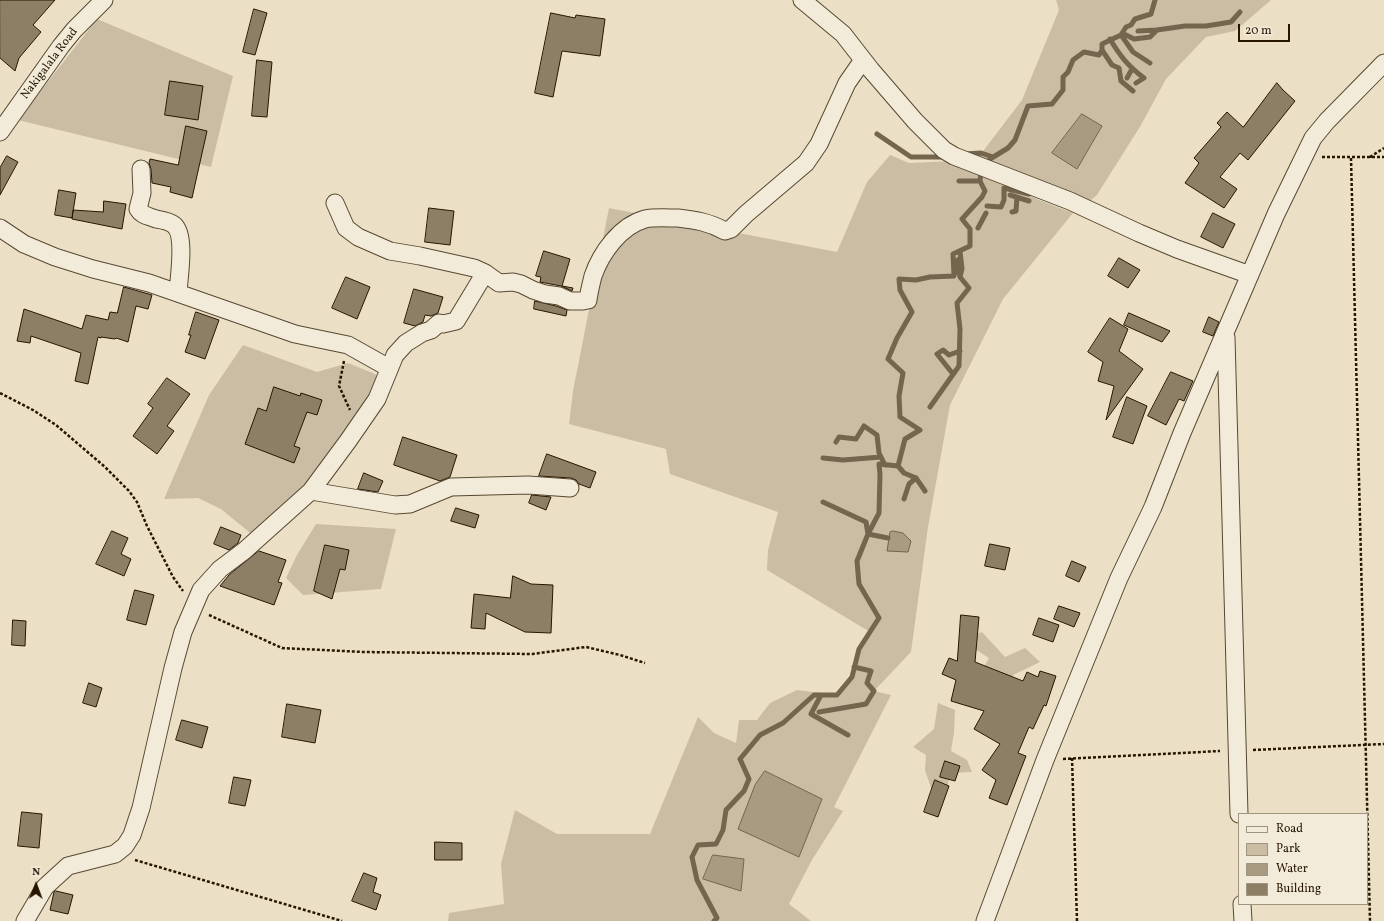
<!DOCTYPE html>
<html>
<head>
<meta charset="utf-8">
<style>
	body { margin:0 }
	#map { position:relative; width:1384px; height:921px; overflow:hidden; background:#ebe0c5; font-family:Vollkorn,serif }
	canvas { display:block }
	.legend { position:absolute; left:1238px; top:813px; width:130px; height:92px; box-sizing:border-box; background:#f2ebd9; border:1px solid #a19582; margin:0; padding:5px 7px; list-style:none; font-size:12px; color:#271500 }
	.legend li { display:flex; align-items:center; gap:8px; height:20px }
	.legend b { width:20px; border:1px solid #a19582 }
	.north { position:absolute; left:16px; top:865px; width:40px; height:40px; -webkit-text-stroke:3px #f2ebd9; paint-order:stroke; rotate:1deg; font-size:11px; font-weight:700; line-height:16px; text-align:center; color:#271500 }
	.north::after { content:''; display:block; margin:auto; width:14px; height:18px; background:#271500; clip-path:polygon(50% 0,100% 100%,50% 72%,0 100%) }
	.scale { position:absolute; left:1238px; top:24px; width:52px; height:18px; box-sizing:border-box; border:2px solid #271500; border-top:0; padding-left:5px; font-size:12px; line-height:14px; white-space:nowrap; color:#271500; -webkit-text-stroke:3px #f2ebd9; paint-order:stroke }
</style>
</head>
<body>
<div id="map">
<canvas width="1384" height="921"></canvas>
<ul class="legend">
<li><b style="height:5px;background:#f2ebd9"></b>Road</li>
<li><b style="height:11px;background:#cabda4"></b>Park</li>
<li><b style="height:11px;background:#a89b82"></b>Water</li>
<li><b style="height:11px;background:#8d7f66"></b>Building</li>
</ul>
<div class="north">N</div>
<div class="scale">20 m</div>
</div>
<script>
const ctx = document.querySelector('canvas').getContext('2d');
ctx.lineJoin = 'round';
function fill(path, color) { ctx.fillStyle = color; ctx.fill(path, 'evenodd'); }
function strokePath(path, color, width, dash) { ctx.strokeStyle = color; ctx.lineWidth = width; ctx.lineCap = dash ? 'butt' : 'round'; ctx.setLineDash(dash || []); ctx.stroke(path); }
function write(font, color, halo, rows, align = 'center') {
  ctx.font = font + ' Vollkorn,serif'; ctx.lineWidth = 3; ctx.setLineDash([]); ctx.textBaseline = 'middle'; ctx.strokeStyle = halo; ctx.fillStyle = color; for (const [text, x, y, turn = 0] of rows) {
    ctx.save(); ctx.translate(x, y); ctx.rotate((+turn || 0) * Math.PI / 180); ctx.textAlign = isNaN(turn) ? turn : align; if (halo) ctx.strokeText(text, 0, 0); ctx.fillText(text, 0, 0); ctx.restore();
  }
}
const green = new Path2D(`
	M 1056,0 L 1271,0 L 1235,31 L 1206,37 L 1166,79 L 1141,125 L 1097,195 L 1090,201 L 977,159 L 1022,100 L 1059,10 Z
	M 97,19 L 233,76 L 211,167 L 18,120 Z
	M 890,155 L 909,163 L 952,161 L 1007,184 L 1039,200 L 1073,213 L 1003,299 L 950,405 L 928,527 L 911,652 L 874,691 L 891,695 L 834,807 L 843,811 L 812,860 L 789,904 L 811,921 L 448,921 L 449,913 L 504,904 L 501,864 L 515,810 L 557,834 L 650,834 L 698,717 L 714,733 L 736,743 L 739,720 L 757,720 L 770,703 L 797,690 L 837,695 L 852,677 L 859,649 L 870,632 L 767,570 L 768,550 L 778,512 L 670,474 L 666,449 L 569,424 L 573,391 L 609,208 L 837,252 L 867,182 ZM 765,771 L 761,838 L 739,829 ZM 713,855 L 744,859 L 741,890 L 703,879 Z
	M 243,345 L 317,372 L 348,363 L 375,374 L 383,383 L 349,434 L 260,541 L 221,509 L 198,498 L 164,499 L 209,395 Z
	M 316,524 L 396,529 L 381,589 L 303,595 L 286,578 L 297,555 Z
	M 982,632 L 1005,657 L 1025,648 L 1040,662 L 1013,675 L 1019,699 L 980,674 L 989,658 L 970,646 L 974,635 Z
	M 938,703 L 955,710 L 954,732 L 951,751 L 967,760 L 972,772 L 950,773 L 946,795 L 932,791 L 925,770 L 926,755 L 913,747 L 934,729 Z`);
const water = new Path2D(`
	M 1082,114 L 1102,126 L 1077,169 L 1052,153 Z
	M 893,531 L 903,533 L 911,541 L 908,552 L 887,551 L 890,532 Z
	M 765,771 L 822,799 L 799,857 L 738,829 L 755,785 Z
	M 713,855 L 744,859 L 741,891 L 703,879 Z`);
const stream = new Path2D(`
	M 1138,31 L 1157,30 L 1185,26 L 1206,26 L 1231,22 L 1240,12
	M 1122,33 L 1134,39 L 1150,37 L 1157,30
	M 1121,35 L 1133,52 L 1150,63
	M 1110,39 C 1120,56 1128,66 1144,78 L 1136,83
	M 1102,50 L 1112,65 L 1119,68 L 1121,81 L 1133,91
	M 1127,78 L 1132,69
	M 877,134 L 911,157 L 945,157
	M 965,154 L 981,153 L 993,157
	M 990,159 L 1008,148 L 1015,140 L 1028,106 L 1052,104 L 1063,90 L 1063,77 L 1068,72 L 1073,60 L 1084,52 L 1099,55 L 1102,50 L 1102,44 L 1121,35 L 1126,27 L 1131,25 L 1135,19 L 1151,14 L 1155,0
	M 959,181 L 980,181
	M 1010,195 L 1029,201
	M 987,206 L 1001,207 L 1004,200 L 1004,188 L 1029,194
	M 1012,212 L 1016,211 L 1017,197
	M 978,228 L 986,213
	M 959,259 L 957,261 L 957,270 L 960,276
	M 953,374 L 937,354 L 943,350 L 949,355 L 960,351
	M 930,407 L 959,366 L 960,329 L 957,303 L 969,288 L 960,277 L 962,269 L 960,251
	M 836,442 L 839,437 L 856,439 L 864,426 L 877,435 L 879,453 L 885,465
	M 823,458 L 843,460 L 881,457
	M 898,466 L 904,473 L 916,478 L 925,491
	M 904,499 L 909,484 L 916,478
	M 823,502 L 866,522 L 868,534 L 888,538
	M 821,695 L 811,714 L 848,735
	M 819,712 L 866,704 L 874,691 L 867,683 L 871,671 L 854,667
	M 714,921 L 717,918 L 697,880 L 692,857 L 698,845 L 716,844 L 723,830 L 726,810 L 744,791 L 749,779 L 740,759 L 760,735 L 783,723 L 814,695 L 837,695 L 852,677 L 859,649 L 879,618 L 859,584 L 857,561 L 868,534 L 879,513 L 880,474 L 879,464 L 898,466 L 905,439 L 920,430 L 900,417 L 899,396 L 903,373 L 888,359 L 897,338 L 912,312 L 900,290 L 899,279 L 916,280 L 930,277 L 954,276 L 953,254 L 970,246 L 970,229 L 962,219 L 982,197 L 985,191 L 980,181 L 981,172`);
const building = new Path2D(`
	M 0,0 L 55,0 L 33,25 L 41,32 L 19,58 L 15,71 L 0,58 Z
	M 254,9 L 267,13 L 255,55 L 243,52 Z
	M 551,13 L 575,18 L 576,15 L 605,19 L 600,56 L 562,51 L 553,97 L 535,93 Z
	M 257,60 L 272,62 L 267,117 L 252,116 Z
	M 170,81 L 203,86 L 198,120 L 165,115 Z
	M 1277,83 L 1283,90 L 1295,101 L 1248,160 L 1240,153 L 1220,177 L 1237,189 L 1224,208 L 1185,183 L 1199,163 L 1194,158 L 1221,127 L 1217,123 L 1227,112 L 1243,127 Z
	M 186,126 L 207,131 L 192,198 L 170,192 L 171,187 L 152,183 L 151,169 L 149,163 L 150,159 L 178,165 Z
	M 7,156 L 18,162 L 0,195 L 0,168 Z
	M 59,190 L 76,193 L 72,218 L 55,215 Z
	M 104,201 L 126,204 L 122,229 L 72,219 L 73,210 L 103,212 Z
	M 429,208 L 454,211 L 450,245 L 425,242 Z
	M 1213,213 L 1235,224 L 1223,248 L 1201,237 Z
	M 544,251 L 570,259 L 562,286 L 573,288 L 572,291 L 561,286 L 540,282 L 541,277 L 536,276 Z
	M 1119,258 L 1140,270 L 1128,288 L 1108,276 Z
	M 346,277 L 370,287 L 357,319 L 332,308 Z
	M 124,287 L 152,295 L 148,309 L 136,306 L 128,342 L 116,338 L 115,339 L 101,337 L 101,338 L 98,337 L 88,384 L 75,381 L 81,353 L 31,336 L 30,343 L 17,341 L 24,309 L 82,329 L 86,315 L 108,320 L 110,312 L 117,313 Z
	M 414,289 L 443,297 L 438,313 L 431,316 L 425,315 L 423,322 L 415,326 L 404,323 Z
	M 535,301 L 556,306 L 567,310 L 566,316 L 534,309 Z
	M 196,312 L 219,320 L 205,359 L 185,352 L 191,335 L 189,335 Z
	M 1129,313 L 1161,327 L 1170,331 L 1162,342 L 1124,325 Z
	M 1209,317 L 1219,322 L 1213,336 L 1203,332 Z
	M 1110,318 L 1128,329 L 1119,351 L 1143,369 L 1106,420 L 1114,386 L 1098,381 L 1103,362 L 1088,352 Z
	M 1171,372 L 1193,381 L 1184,401 L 1179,399 L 1166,425 L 1148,416 Z
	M 167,378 L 190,394 L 167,426 L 174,431 L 157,454 L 133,436 L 153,408 L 148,404 Z
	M 274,387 L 300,396 L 301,393 L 322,400 L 317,415 L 307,412 L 294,446 L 300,448 L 294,463 L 245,444 L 258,408 L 266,411 Z
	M 1127,397 L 1147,406 L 1133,444 L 1113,437 Z
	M 403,437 L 457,455 L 450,477 L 440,481 L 394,465 Z
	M 547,454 L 596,472 L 590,488 L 579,484 L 576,480 L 571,478 L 539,476 Z
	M 364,473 L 383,481 L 378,492 L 358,489 Z
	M 532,495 L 551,497 L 546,510 L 529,503 Z
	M 456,508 L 479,515 L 475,528 L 451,521 Z
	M 221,527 L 241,535 L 238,543 L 229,550 L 214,544 Z
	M 112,531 L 128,538 L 121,554 L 131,559 L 124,576 L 96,564 Z
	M 990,544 L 1010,548 L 1005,570 L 985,566 Z
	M 325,545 L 349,550 L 345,570 L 340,569 L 332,599 L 314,591 Z
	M 259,551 L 286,560 L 278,582 L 282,583 L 274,605 L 220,586 L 229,575 Z
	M 1072,561 L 1086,567 L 1079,582 L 1066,576 Z
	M 513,576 L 531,584 L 553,585 L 551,633 L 525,632 L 486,613 L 485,629 L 471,628 L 474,594 L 510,598 Z
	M 135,590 L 154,595 L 146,625 L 127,620 Z
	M 1059,606 L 1080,613 L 1074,627 L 1054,619 Z
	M 961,615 L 979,617 L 975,662 L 1023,681 L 1027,672 L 1038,677 L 1040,671 L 1056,676 L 1046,706 L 1044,705 L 1033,729 L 1029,727 L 1018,753 L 1026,756 L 1007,805 L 989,798 L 996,780 L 982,770 L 1000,744 L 974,729 L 984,711 L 951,701 L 956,680 L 942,674 L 949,658 L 957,661 Z
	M 1039,618 L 1059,625 L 1053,642 L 1033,635 Z
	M 13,620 L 26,621 L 25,646 L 12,645 Z
	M 89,683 L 102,688 L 96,707 L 83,703 Z
	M 287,704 L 321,710 L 315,743 L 282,737 Z
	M 182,720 L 208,727 L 202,748 L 176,740 Z
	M 945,761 L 960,766 L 955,781 L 940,777 Z
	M 234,777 L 251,780 L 245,806 L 229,803 Z
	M 935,780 L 949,786 L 938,817 L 924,812 Z
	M 22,812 L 42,814 L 39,848 L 18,846 Z
	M 435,842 L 462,843 L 462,860 L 435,860 Z
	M 364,873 L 377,878 L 373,892 L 381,895 L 376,910 L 352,901 Z
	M 56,891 L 73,895 L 68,914 L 50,910 L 54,892 Z`);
const path = new Path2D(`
	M 1322,157 L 1384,157
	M 1370,157 L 1384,148
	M 1351,158 L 1370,921
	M 344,361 L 339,386 L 350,410
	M 0,393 L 33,410 L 56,425 L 105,467 L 129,491 L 137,502 L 147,526 L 173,577 L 183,591
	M 209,615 L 282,648 L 363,652 L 532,654 L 586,647 L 620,655 L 645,663
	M 1253,750 L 1384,744
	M 1072,758 L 1077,921
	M 1063,759 L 1220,751
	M 135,860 L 342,921`);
const minor = new Path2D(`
	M 802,0 L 843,34 L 871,70 L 915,121 L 944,150 L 954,156 L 1070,201 L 1139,233 L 1177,249 L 1250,275
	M 0,132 L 61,46 L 74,30 L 104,0
	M 141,169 L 142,193 L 138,209 C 142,216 149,216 156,219 C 162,220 169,221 174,225 C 186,235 179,277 178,292
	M 335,203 L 346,228 L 358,237 L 390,251 L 420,256 L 474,268 L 485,273
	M 0,228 L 24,244 L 55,257 L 93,269 L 149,283 L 295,334 L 348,345 L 389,368
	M 1226,337 L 1239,814
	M 311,491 L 395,505 L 410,504 L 451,487 L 528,485 L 570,488
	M 1242,904 L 1243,921
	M 25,921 L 45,887 L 68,866 L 115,854 L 125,846 L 132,835 L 141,808 L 173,668 L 183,632 L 201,590 L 220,569 L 244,551 L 311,491 L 348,441 L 377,399 L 395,355 L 406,343 L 422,333 L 431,330 L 439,323 L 443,324 L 456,321 L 485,273 L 499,283 L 513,282 L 521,284 L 533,290 L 545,294 L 559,296 L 570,301 L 583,301 L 588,300 C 589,292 591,284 593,276 C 601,253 620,226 645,219 C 654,217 668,218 678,218 C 695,220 709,222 725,231 L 731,229 L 746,214 L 806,163 L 819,144 L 847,83 L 863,60
	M 985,921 L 1045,760 L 1119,578 L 1153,507 L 1182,433 L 1276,214 L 1313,138 L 1327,121 L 1384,63`);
const streetNames = [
	["Nakigalala Road",50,64,-53]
];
fill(green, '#cabda4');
fill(water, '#a89b82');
strokePath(water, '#74654e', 1);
strokePath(stream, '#74654e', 5);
fill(building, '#8d7f66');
strokePath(building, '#271500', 1);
strokePath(minor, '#584831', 19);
strokePath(path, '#271500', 2.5, [3, 2]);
strokePath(minor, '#f2ebd9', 17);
write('12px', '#271500', '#f2ebd9', streetNames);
</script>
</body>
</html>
